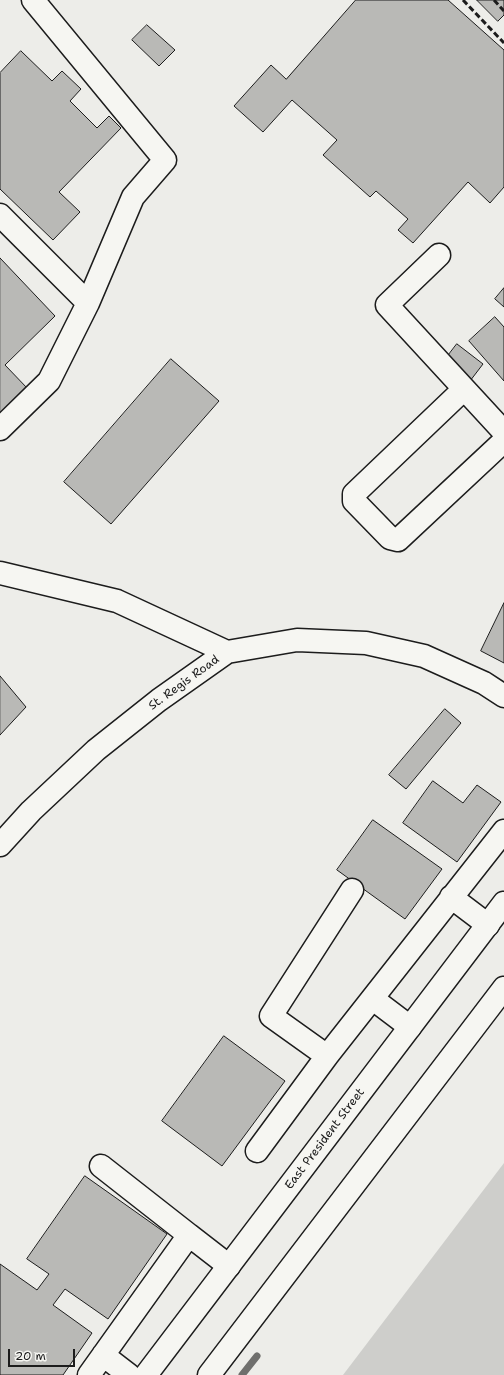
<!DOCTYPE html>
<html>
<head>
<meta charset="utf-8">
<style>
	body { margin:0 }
	#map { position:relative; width:504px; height:1375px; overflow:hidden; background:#edede9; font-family:"Shantell Sans",sans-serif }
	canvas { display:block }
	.scale { position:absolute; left:8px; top:1349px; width:67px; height:18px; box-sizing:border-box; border:2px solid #1c1c1c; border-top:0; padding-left:5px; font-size:12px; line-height:14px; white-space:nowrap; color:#1c1c1c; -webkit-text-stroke:3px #f6f6f2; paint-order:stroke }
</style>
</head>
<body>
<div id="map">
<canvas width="504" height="1375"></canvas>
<div class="scale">20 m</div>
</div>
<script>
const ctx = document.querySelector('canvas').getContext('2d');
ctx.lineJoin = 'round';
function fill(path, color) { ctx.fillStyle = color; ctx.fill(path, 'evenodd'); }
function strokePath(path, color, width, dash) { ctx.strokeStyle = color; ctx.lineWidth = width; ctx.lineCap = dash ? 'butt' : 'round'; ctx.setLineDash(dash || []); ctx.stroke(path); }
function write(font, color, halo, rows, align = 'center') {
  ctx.font = font + ' "Shantell Sans",sans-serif'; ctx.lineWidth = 3.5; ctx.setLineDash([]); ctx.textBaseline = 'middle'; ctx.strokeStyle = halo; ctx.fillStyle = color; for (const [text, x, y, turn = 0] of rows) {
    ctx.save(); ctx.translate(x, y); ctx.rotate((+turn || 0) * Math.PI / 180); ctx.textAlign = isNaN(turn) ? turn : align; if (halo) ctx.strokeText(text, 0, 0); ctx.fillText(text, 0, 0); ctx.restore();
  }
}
const green = new Path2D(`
	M 504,1163 L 504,1375 L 343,1375 Z`);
const stream = new Path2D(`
	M 242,1375 L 257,1356`);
const building = new Path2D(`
	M 356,0 L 448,0 L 504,50 L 504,187 L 490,203 L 468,182 L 413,243 L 398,230 L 408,219 L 376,191 L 370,197 L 323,155 L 337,140 L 292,100 L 263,132 L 234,106 L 271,65 L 286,79 Z
	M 477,0 L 504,0 L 504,15 L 498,21 Z
	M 147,25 L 175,50 L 159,66 L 132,40 Z
	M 21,51 L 52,81 L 62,71 L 81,89 L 70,101 L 97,128 L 109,116 L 121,128 L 59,192 L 80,212 L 53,240 L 0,189 L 0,73 Z
	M 0,258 L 55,316 L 5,365 L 28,389 L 0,415 Z
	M 504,288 L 504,307 L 495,299 Z
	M 495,317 L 504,327 L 504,381 L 469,341 Z
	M 457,344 L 483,364 L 470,381 L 444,361 Z
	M 171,359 L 219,401 L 111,524 L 64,482 Z
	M 504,603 L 504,663 L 481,651 Z
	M 0,676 L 26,707 L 0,735 Z
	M 445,709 L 461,723 L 406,789 L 389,775 Z
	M 433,781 L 463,803 L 477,785 L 501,802 L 457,862 L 403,823 Z
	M 373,820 L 442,869 L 405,919 L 337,870 Z
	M 224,1036 L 285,1081 L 222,1166 L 162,1121 Z
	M 85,1176 L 167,1234 L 108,1319 L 65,1289 L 53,1305 L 92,1333 L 63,1375 L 0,1375 L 0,1264 L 37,1290 L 49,1274 L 27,1259 Z`);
const minor = new Path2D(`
	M 0,215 L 88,303
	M 439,255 L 387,305 L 504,432
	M 464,389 L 354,494 L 354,501 L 390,538 L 398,540 L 504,441
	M 0,429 L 49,381 L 88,303 L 133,197 L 165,160 L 33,0
	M 0,573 L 117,601 L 227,652
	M 0,845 L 31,811 L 96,750 L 159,700 L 227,652 L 297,640 L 366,643 L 424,656 L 484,683 L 504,696
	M 451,897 L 488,925
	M 373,999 L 410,1027
	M 327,1056 L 271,1016 L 352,890
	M 257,1151 L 327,1056 L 504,831
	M 101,1166 L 189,1235
	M 103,1355 L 129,1375
	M 89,1375 L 189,1235 L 229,1266`);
const major = new Path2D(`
	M 146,1375 L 504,903
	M 209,1375 L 504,988`);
const rail = new Path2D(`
	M 463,0 L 504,43
	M 494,0 L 504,11`);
const streetNames = [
	["St. Regis Road",184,683,-36],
	["East President Street",325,1139,-53]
];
fill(green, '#cececb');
strokePath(stream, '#6f6f6d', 7);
fill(building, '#b9b9b6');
strokePath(building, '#1c1c1c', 1);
strokePath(minor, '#1c1c1c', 25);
strokePath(major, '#1c1c1c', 25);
strokePath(minor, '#f6f6f2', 22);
strokePath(major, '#f6f6f2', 22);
strokePath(rail, '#1c1c1c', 3, [6, 3]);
write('12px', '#1c1c1c', '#f6f6f2', streetNames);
</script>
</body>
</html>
